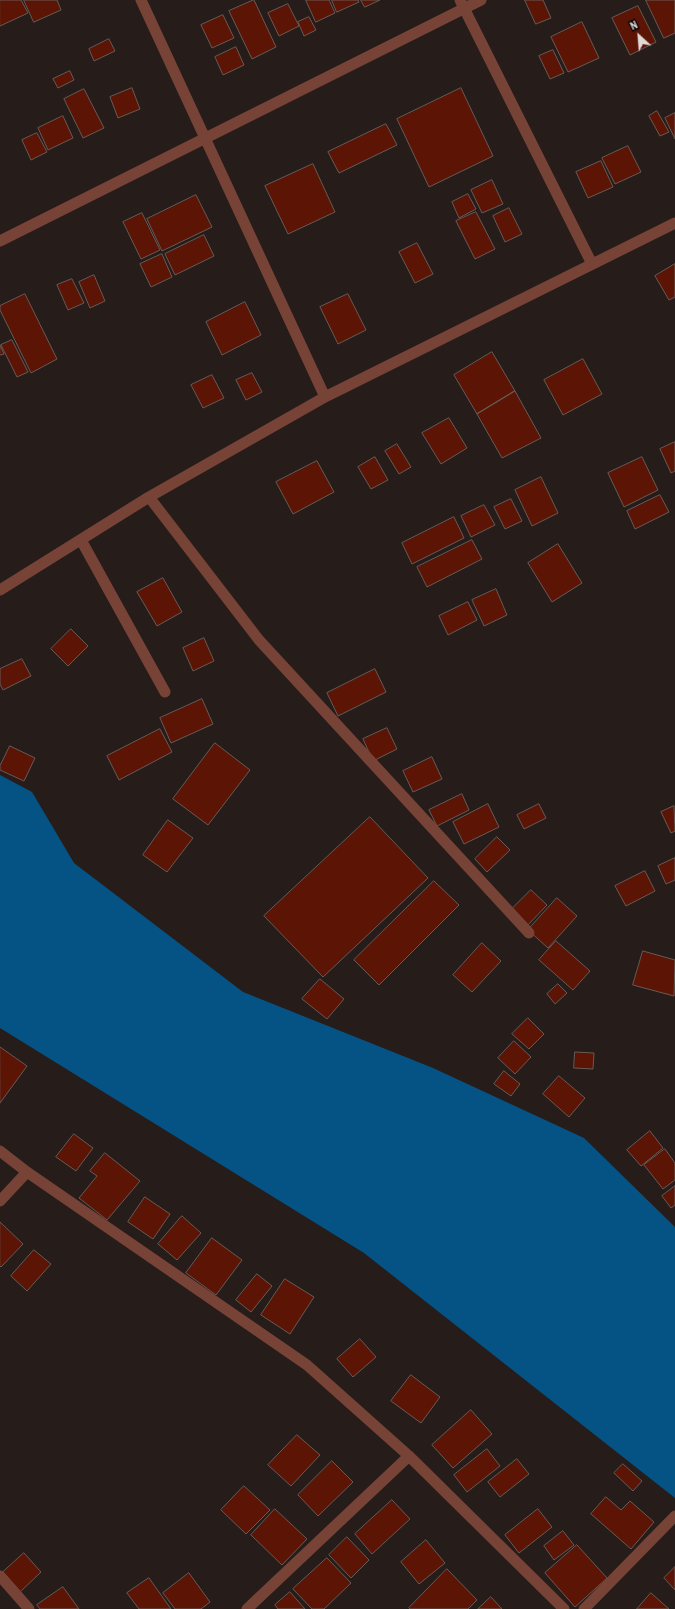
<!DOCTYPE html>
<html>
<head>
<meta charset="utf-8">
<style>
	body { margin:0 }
	#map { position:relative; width:675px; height:1609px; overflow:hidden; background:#261c19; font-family:"Archivo Narrow",sans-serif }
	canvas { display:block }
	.north { position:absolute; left:619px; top:16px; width:40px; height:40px; -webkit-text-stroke:3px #0b0707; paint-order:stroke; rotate:334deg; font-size:11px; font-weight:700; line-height:16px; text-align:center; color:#e1d9d8 }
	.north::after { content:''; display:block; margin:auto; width:14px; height:18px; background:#e1d9d8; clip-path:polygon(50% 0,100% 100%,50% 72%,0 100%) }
</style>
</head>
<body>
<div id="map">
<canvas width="675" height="1609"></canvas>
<div class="north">N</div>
</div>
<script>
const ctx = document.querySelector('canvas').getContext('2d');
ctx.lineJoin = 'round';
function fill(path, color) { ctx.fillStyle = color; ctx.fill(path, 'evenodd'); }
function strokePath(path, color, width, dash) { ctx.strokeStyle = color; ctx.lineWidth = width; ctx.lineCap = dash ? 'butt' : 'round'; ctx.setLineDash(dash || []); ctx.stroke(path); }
const water = new Path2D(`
	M 0,775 L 32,792 L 74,863 L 243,992 L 433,1068 L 584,1138 L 675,1227 L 675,1498 L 364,1253 L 0,1028 Z`);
const building = new Path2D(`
	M 0,0 L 21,0 L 28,13 L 0,26 Z
	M 24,0 L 57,0 L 61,10 L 34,22 Z
	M 254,0 L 276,47 L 252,59 L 229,11 Z
	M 306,0 L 329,0 L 335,13 L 316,22 Z
	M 332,0 L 358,0 L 359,2 L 337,12 Z
	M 361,0 L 380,0 L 365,7 Z
	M 525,0 L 543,0 L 551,18 L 536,24 Z
	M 646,0 L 675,0 L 675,33 L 664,38 Z
	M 288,4 L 299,26 L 279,36 L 268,13 Z
	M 638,6 L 656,42 L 630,55 L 612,18 Z
	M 223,15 L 234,38 L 212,48 L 201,25 Z
	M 309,17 L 316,30 L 304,36 L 298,22 Z
	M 582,22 L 599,58 L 568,72 L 551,37 Z
	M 109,39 L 115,51 L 94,61 L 89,49 Z
	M 236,47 L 244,65 L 223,75 L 215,57 Z
	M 553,50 L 564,73 L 550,79 L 539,56 Z
	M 70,71 L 74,80 L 58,88 L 53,79 Z
	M 132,88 L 140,109 L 118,118 L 110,97 Z
	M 461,88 L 493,156 L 429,187 L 397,119 Z
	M 84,89 L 104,128 L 83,138 L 64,99 Z
	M 657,111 L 669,132 L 660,136 L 649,116 Z
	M 675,113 L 675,139 L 665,118 Z
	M 63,116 L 73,138 L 48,150 L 38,128 Z
	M 386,124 L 397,145 L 339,173 L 328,152 Z
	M 37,133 L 47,152 L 31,160 L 22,140 Z
	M 628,146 L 641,172 L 615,184 L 602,158 Z
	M 601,161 L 613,187 L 588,198 L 576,172 Z
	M 313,164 L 335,212 L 288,234 L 265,186 Z
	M 492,180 L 503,204 L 482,213 L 471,190 Z
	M 468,194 L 476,209 L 459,218 L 452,202 Z
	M 196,195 L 212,227 L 162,251 L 147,219 Z
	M 509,208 L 522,234 L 505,242 L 493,216 Z
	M 476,212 L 495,249 L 475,259 L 456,221 Z
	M 142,213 L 160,250 L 141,259 L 123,222 Z
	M 204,235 L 214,256 L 175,275 L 165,254 Z
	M 417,243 L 433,274 L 415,283 L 399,252 Z
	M 162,254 L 172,277 L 151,287 L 140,264 Z
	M 675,264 L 675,297 L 669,300 L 655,276 Z
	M 94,275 L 105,301 L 90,308 L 79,282 Z
	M 72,279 L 84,303 L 68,310 L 57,285 Z
	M 25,294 L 57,359 L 31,373 L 0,310 L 0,306 Z
	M 348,294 L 366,330 L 338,344 L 320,307 Z
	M 245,302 L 261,335 L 222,355 L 206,322 Z
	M 12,340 L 28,372 L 17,377 L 1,345 Z
	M 0,345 L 4,354 L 0,355 Z
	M 492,352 L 515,391 L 477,414 L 454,375 Z
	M 583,359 L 602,394 L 563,415 L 544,380 Z
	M 252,373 L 262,392 L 246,400 L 236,380 Z
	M 212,375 L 224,398 L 203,408 L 191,385 Z
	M 515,391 L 541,438 L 502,458 L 477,414 Z
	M 449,418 L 467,448 L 441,464 L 422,433 Z
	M 675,442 L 675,471 L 671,473 L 660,449 Z
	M 397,444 L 411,467 L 399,474 L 385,451 Z
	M 375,457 L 388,480 L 371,489 L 358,467 Z
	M 642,457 L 658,490 L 624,507 L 608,473 Z
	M 317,461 L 334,492 L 293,514 L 276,482 Z
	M 541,477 L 558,513 L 532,526 L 515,490 Z
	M 660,495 L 669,512 L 635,529 L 627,511 Z
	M 511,499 L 522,521 L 505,529 L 494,507 Z
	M 484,505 L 495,525 L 471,537 L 461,516 Z
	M 454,517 L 464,538 L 412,564 L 402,543 Z
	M 472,540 L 482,559 L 427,587 L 417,567 Z
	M 558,544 L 582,583 L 552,602 L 528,563 Z
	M 163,578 L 182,612 L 157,626 L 137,592 Z
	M 496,589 L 507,615 L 484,626 L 472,600 Z
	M 468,602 L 477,620 L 448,635 L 439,616 Z
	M 71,629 L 88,646 L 68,666 L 51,649 Z
	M 204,638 L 214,661 L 193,671 L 183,648 Z
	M 22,659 L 31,676 L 3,690 L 0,684 L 0,669 Z
	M 375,669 L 386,692 L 338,716 L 327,693 Z
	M 202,699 L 213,724 L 171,743 L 160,718 Z
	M 387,728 L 397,749 L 373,761 L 363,739 Z
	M 160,729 L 172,752 L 119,780 L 107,756 Z
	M 215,743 L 250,770 L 208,825 L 173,799 Z
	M 10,746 L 35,758 L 24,781 L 0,770 L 0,766 Z
	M 432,757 L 442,779 L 413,792 L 403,771 Z
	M 462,794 L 469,810 L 437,826 L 429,810 Z
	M 488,804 L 499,827 L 464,844 L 453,822 Z
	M 539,804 L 546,818 L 524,829 L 517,815 Z
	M 674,806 L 675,831 L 671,833 L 661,812 Z
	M 370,817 L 428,878 L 323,977 L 264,916 Z
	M 168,820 L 193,838 L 167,872 L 143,855 Z
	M 497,837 L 510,850 L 487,872 L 475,859 Z
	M 675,858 L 675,880 L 666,884 L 658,866 Z
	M 645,871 L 655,891 L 626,906 L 615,886 Z
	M 434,881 L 459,905 L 379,985 L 354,960 Z
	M 531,890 L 547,905 L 526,927 L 510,911 Z
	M 557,898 L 577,916 L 548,948 L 528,930 Z
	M 556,941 L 590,971 L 573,990 L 539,960 Z
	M 482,943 L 501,961 L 472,992 L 453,975 Z
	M 643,951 L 675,960 L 674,996 L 633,985 Z
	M 320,979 L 344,999 L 327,1019 L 302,999 Z
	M 558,984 L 567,993 L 555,1004 L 547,994 Z
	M 528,1018 L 544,1034 L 529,1049 L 512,1034 Z
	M 514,1041 L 531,1057 L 515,1074 L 498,1058 Z
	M 0,1047 L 27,1066 L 0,1103 Z
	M 575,1052 L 594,1053 L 593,1069 L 574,1068 Z
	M 504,1071 L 520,1084 L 511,1096 L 494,1084 Z
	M 559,1076 L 585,1098 L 569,1117 L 543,1094 Z
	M 650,1131 L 663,1148 L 641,1166 L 627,1150 Z
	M 74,1134 L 93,1148 L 76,1171 L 56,1157 Z
	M 665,1149 L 675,1163 L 675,1180 L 663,1189 L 644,1165 Z
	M 105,1153 L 140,1181 L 107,1220 L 79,1198 L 97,1176 L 90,1171 Z
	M 675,1186 L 675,1205 L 671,1208 L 662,1196 Z
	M 145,1197 L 170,1214 L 153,1239 L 128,1222 Z
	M 182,1216 L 201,1233 L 177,1260 L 158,1244 Z
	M 0,1222 L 23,1244 L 1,1267 L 0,1266 Z
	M 212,1238 L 242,1260 L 216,1295 L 186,1273 Z
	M 34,1250 L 51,1264 L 27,1291 L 11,1276 Z
	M 257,1274 L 272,1286 L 251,1312 L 236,1300 Z
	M 285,1279 L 314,1297 L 290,1334 L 261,1315 Z
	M 360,1339 L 376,1357 L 353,1377 L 337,1359 Z
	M 411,1375 L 440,1397 L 421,1423 L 391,1401 Z
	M 471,1410 L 492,1434 L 453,1468 L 432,1445 Z
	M 297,1435 L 320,1455 L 291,1486 L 268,1465 Z
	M 487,1449 L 500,1466 L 467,1492 L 454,1475 Z
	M 517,1459 L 529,1474 L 500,1497 L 488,1482 Z
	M 332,1461 L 353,1482 L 318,1516 L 298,1495 Z
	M 623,1464 L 642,1481 L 633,1491 L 614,1473 Z
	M 244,1486 L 270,1510 L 246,1534 L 221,1510 Z
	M 606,1497 L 621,1510 L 630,1501 L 654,1522 L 631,1549 L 591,1514 Z
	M 392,1500 L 410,1519 L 372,1554 L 355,1534 Z
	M 275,1509 L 307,1539 L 282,1565 L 251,1535 Z
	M 538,1509 L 552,1527 L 519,1553 L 505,1535 Z
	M 563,1531 L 574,1545 L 554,1560 L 544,1546 Z
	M 347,1537 L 369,1560 L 351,1578 L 329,1555 Z
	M 426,1540 L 445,1563 L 419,1584 L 401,1562 Z
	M 577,1545 L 607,1578 L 575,1607 L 545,1573 Z
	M 24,1553 L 41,1572 L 19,1593 L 1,1574 Z
	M 327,1558 L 351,1583 L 324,1609 L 312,1609 L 293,1589 Z
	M 675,1567 L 675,1590 L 664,1578 Z
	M 447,1569 L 477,1600 L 468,1609 L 410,1609 L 409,1608 Z
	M 189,1573 L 210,1602 L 201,1609 L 175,1609 L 163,1593 Z
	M 149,1578 L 171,1609 L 139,1609 L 127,1593 Z
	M 63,1587 L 79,1609 L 40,1609 L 37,1605 Z
	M 290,1592 L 305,1609 L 278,1609 L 275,1605 Z
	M 651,1593 L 669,1609 L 637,1609 Z
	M 491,1597 L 502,1609 L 478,1609 Z`);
const minor = new Path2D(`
	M 141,0 L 325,397
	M 460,0 L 592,264
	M 0,241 L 481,0
	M 149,497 L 259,640 L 529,933
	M 81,540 L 165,692
	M 0,590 L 149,497 L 325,397 L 675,223
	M 0,1151 L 27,1172 L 307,1365 L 409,1456 L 564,1609
	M 0,1201 L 27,1172
	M 0,1576 L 29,1609
	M 247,1609 L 409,1456
	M 584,1609 L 675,1516`);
fill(water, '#055385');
fill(building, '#5c1404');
strokePath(building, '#675b58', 1);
strokePath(minor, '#774337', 11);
</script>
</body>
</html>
